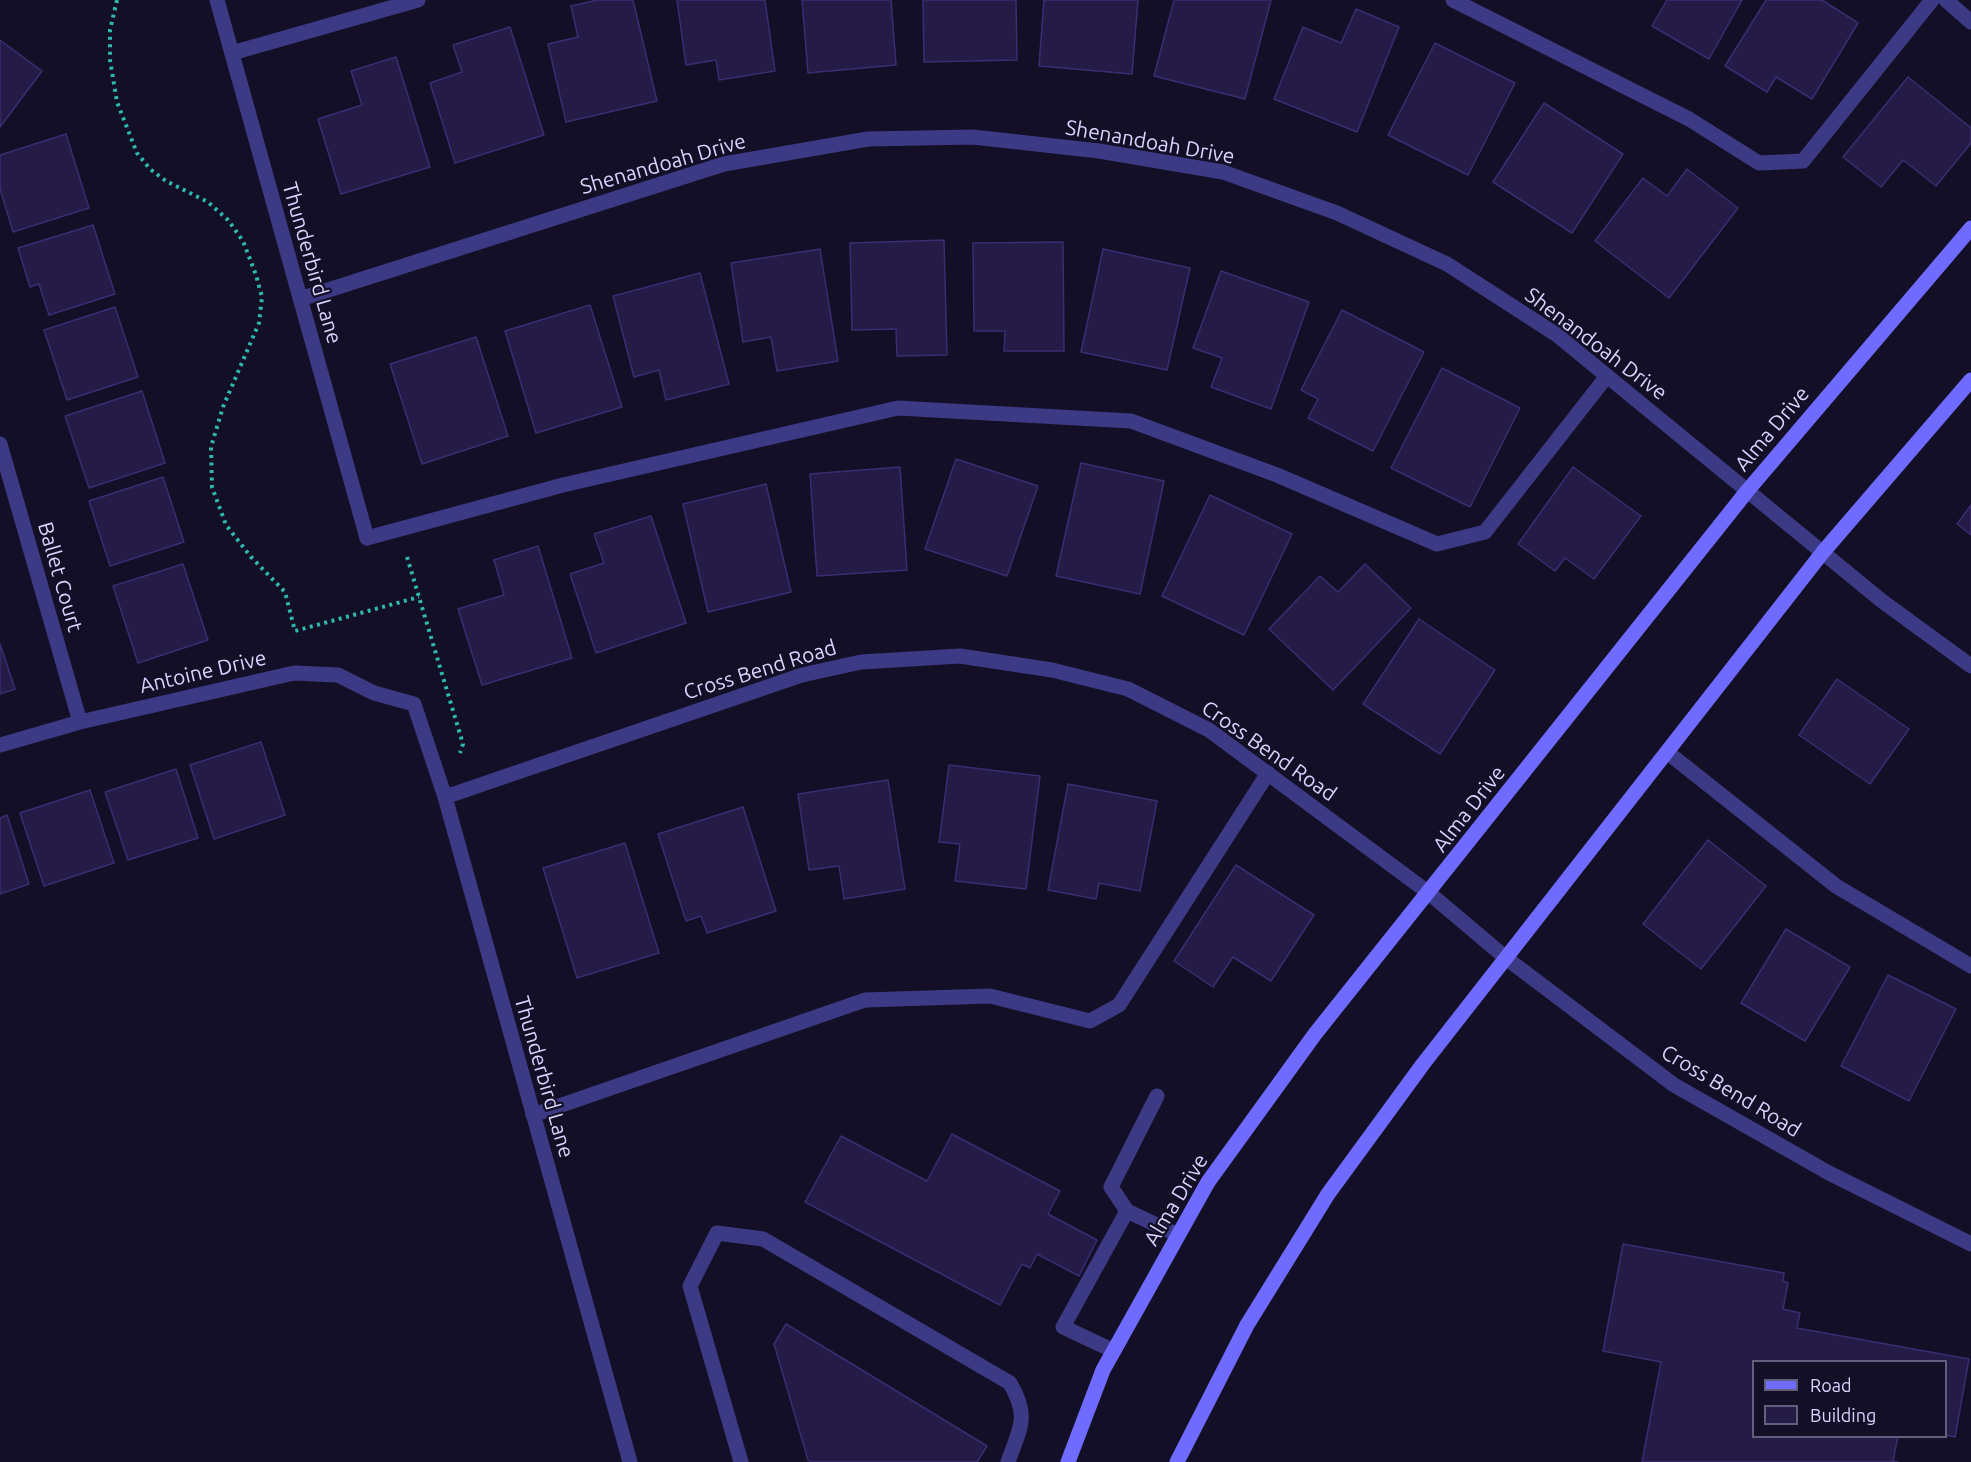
<!DOCTYPE html>
<html>
<head>
<meta charset="utf-8">
<style>
	body { margin:0 }
	#map { position:relative; width:1971px; height:1462px; overflow:hidden; background:#130f26; font-family:Ubuntu,sans-serif }
	canvas { display:block }
	.legend { position:absolute; left:1752px; top:1360px; width:195px; height:78px; box-sizing:border-box; background:#130f26; border:2px solid #625e7d; margin:0; padding:8px 10px; list-style:none; font-size:18px; color:#d9d4ff }
	.legend li { display:flex; align-items:center; gap:12px; height:30px }
	.legend b { width:30px; border:2px solid #625e7d }
</style>
</head>
<body>
<div id="map">
<canvas width="1971" height="1462"></canvas>
<ul class="legend">
<li><b style="height:8px;background:#6f6bff"></b>Road</li>
<li><b style="height:16px;background:#241b47"></b>Building</li>
</ul>
</div>
<script>
const ctx = document.querySelector('canvas').getContext('2d');
ctx.lineJoin = 'round';
function fill(path, color) { ctx.fillStyle = color; ctx.fill(path, 'evenodd'); }
function strokePath(path, color, width, dash) { ctx.strokeStyle = color; ctx.lineWidth = width; ctx.lineCap = dash ? 'butt' : 'round'; ctx.setLineDash(dash || []); ctx.stroke(path); }
function write(font, color, halo, rows, align = 'center') {
  ctx.font = font + ' Ubuntu,sans-serif'; ctx.lineWidth = 4.5; ctx.setLineDash([]); ctx.textBaseline = 'middle'; ctx.strokeStyle = halo; ctx.fillStyle = color; for (const [text, x, y, turn = 0] of rows) {
    ctx.save(); ctx.translate(x, y); ctx.rotate((+turn || 0) * Math.PI / 180); ctx.textAlign = isNaN(turn) ? turn : align; if (halo) ctx.strokeText(text, 0, 0); ctx.fillText(text, 0, 0); ctx.restore();
  }
}
const building = new Path2D(`
	M 598,0 L 633,0 L 657,101 L 566,122 L 548,44 L 578,37 L 571,6 Z
	M 677,0 L 765,0 L 775,71 L 719,80 L 716,60 L 686,65 Z
	M 802,0 L 891,0 L 896,65 L 808,73 Z
	M 923,0 L 1016,0 L 1017,60 L 924,62 Z
	M 1044,0 L 1138,0 L 1132,74 L 1039,66 Z
	M 1174,0 L 1271,0 L 1245,99 L 1154,76 Z
	M 1667,0 L 1742,0 L 1709,59 L 1652,26 Z
	M 1766,0 L 1822,0 L 1858,23 L 1812,99 L 1776,77 L 1767,92 L 1725,66 Z
	M 1356,9 L 1399,27 L 1357,132 L 1274,99 L 1303,27 L 1341,43 Z
	M 510,27 L 544,135 L 455,163 L 430,83 L 462,72 L 453,45 Z
	M 0,40 L 42,71 L 0,127 Z
	M 1435,43 L 1515,83 L 1468,175 L 1388,135 Z
	M 396,57 L 430,167 L 341,194 L 318,119 L 362,105 L 351,71 Z
	M 1908,77 L 1971,128 L 1971,143 L 1936,186 L 1903,160 L 1881,187 L 1843,157 Z
	M 1544,103 L 1623,154 L 1572,233 L 1493,182 Z
	M 66,134 L 89,208 L 13,232 L 0,189 L 0,155 Z
	M 1687,169 L 1738,208 L 1669,298 L 1595,241 L 1643,178 L 1667,196 Z
	M 93,225 L 115,294 L 49,315 L 39,284 L 30,287 L 18,248 Z
	M 944,240 L 947,355 L 897,356 L 896,329 L 852,330 L 850,243 Z
	M 1063,242 L 1064,351 L 1004,351 L 1005,331 L 974,331 L 973,243 Z
	M 820,249 L 838,361 L 777,371 L 771,337 L 743,342 L 731,263 Z
	M 1103,249 L 1190,268 L 1167,370 L 1081,352 Z
	M 1221,271 L 1309,302 L 1271,409 L 1211,387 L 1222,358 L 1193,348 Z
	M 700,273 L 729,384 L 666,400 L 659,370 L 634,377 L 613,296 Z
	M 590,305 L 622,407 L 536,433 L 505,331 Z
	M 115,307 L 138,377 L 67,400 L 44,330 Z
	M 1342,310 L 1424,352 L 1373,451 L 1308,418 L 1318,399 L 1301,390 Z
	M 476,337 L 508,436 L 422,464 L 390,364 Z
	M 1442,368 L 1520,408 L 1470,507 L 1391,468 Z
	M 142,391 L 165,463 L 89,488 L 65,416 Z
	M 956,459 L 1038,486 L 1007,576 L 925,549 Z
	M 1081,463 L 1164,481 L 1140,594 L 1056,576 Z
	M 900,467 L 907,570 L 817,576 L 810,474 Z
	M 1573,467 L 1641,516 L 1594,579 L 1565,558 L 1555,571 L 1518,544 Z
	M 163,477 L 184,542 L 110,566 L 89,501 Z
	M 766,484 L 791,592 L 708,612 L 683,504 Z
	M 1210,495 L 1292,534 L 1244,635 L 1162,596 Z
	M 1971,505 L 1971,535 L 1957,524 Z
	M 651,516 L 686,623 L 596,653 L 570,574 L 604,563 L 594,534 Z
	M 538,546 L 572,658 L 482,685 L 458,609 L 504,595 L 494,560 Z
	M 183,564 L 208,640 L 138,663 L 113,586 Z
	M 1365,564 L 1411,608 L 1333,690 L 1269,629 L 1320,576 L 1338,592 Z
	M 1419,619 L 1495,670 L 1440,754 L 1363,704 Z
	M 0,644 L 15,689 L 0,694 Z
	M 1837,679 L 1909,729 L 1870,784 L 1799,735 Z
	M 261,742 L 285,815 L 214,839 L 190,765 Z
	M 949,765 L 1040,776 L 1026,889 L 955,881 L 960,844 L 939,842 Z
	M 176,769 L 198,838 L 128,860 L 105,792 Z
	M 888,780 L 905,889 L 844,899 L 839,866 L 809,870 L 798,794 Z
	M 1068,784 L 1157,801 L 1140,891 L 1099,883 L 1096,899 L 1048,890 Z
	M 90,790 L 114,863 L 44,886 L 20,813 Z
	M 743,807 L 776,911 L 707,933 L 701,916 L 686,921 L 658,834 Z
	M 7,815 L 29,884 L 0,894 L 0,818 Z
	M 1708,840 L 1766,886 L 1701,969 L 1643,924 Z
	M 625,843 L 659,953 L 577,978 L 543,868 Z
	M 1236,865 L 1314,915 L 1271,981 L 1233,957 L 1213,987 L 1174,961 Z
	M 1786,929 L 1850,967 L 1805,1041 L 1741,1003 Z
	M 1888,975 L 1956,1009 L 1909,1101 L 1841,1066 Z
	M 952,1134 L 1060,1191 L 1048,1214 L 1097,1240 L 1079,1276 L 1037,1254 L 1030,1268 L 1022,1264 L 1000,1305 L 805,1202 L 841,1136 L 927,1181 Z
	M 1623,1244 L 1784,1273 L 1783,1281 L 1788,1283 L 1783,1309 L 1800,1313 L 1797,1328 L 1969,1359 L 1955,1437 L 1946,1435 L 1946,1362 L 1754,1362 L 1754,1436 L 1898,1436 L 1893,1461 L 1898,1462 L 1642,1462 L 1661,1362 L 1603,1351 Z
	M 786,1324 L 987,1446 L 977,1462 L 811,1462 L 808,1460 L 774,1344 Z`);
const path = new Path2D(`
	M 117,0 L 110,30 L 110,60 L 117,102 L 137,153 L 150,169 L 166,181 L 208,202 L 228,220 L 243,241 L 256,275 L 262,297 L 259,323 L 223,407 L 211,447 L 212,487 L 226,525 L 251,557 L 285,592 L 295,631 L 419,597
	M 407,557 L 463,744 L 460,753`);
const service = new Path2D(`
	M 1453,0 L 1689,119 L 1759,163 L 1803,161 L 1932,0
	M 232,53 L 418,0
	M 367,538 L 563,485 L 898,408 L 1131,421 L 1277,475 L 1437,544 L 1485,532 L 1607,376
	M 1667,752 L 1836,886 L 1971,966
	M 1157,1096 L 1111,1187 L 1127,1211 L 1178,1235
	M 533,1115 L 865,1000 L 990,996 L 1090,1021 L 1119,1005 L 1268,773
	M 1114,1351 L 1063,1327 L 1127,1211
	M 741,1462 L 690,1286 L 717,1233 L 763,1239 L 1010,1383 C 1030,1418 1020,1427 1008,1462`);
const minor = new Path2D(`
	M 217,0 L 367,538
	M 1946,0 L 1971,22
	M 300,299 L 724,164 L 868,139 L 973,137 L 1099,151 L 1223,172 L 1337,213 L 1447,264 L 1557,335 L 1882,601 L 1971,666
	M 0,444 L 80,722
	M 0,745 L 80,722 L 294,673 L 338,675 L 374,693 L 414,704 L 445,797 L 630,1462
	M 445,797 L 802,675 L 861,662 L 960,656 L 1052,670 L 1128,689 L 1209,730 L 1429,893`);
const tertiary = new Path2D(`
	M 1429,893 L 1506,958 L 1674,1085 L 1829,1173 L 1971,1244`);
const secondary = new Path2D(`
	M 1068,1462 L 1103,1370 L 1208,1182 L 1315,1034 L 1748,490 L 1971,228
	M 1177,1462 L 1247,1325 L 1328,1194 L 1423,1064 L 1823,552 L 1971,380`);
const streetNames = [
	["Shenandoah Drive",1150,142,10],
	["Shenandoah Drive",663,164,-16],
	["Thunderbird Lane",312,263,74],
	["Shenandoah Drive",1596,344,37],
	["Alma Drive",1772,429,-50],
	["Ballet Court",60,577,74],
	["Cross Bend Road",760,670,-17],
	["Antoine Drive",203,672,-13],
	["Cross Bend Road",1269,751,35],
	["Alma Drive",1469,809,-52],
	["Thunderbird Lane",544,1077,74],
	["Cross Bend Road",1731,1091,31],
	["Alma Drive",1176,1200,-59]
];
fill(building, '#241b47');
strokePath(building, '#3b2d73', 1.5);
strokePath(path, '#2fb8b0', 4, [3, 4.5]);
strokePath(service, '#3d3a85', 15);
strokePath(minor, '#3d3a85', 15);
strokePath(tertiary, '#3d3a85', 15);
strokePath(secondary, '#6f6bff', 15);
write('21px', '#d9d4ff', '#130f26', streetNames);
</script>
</body>
</html>
